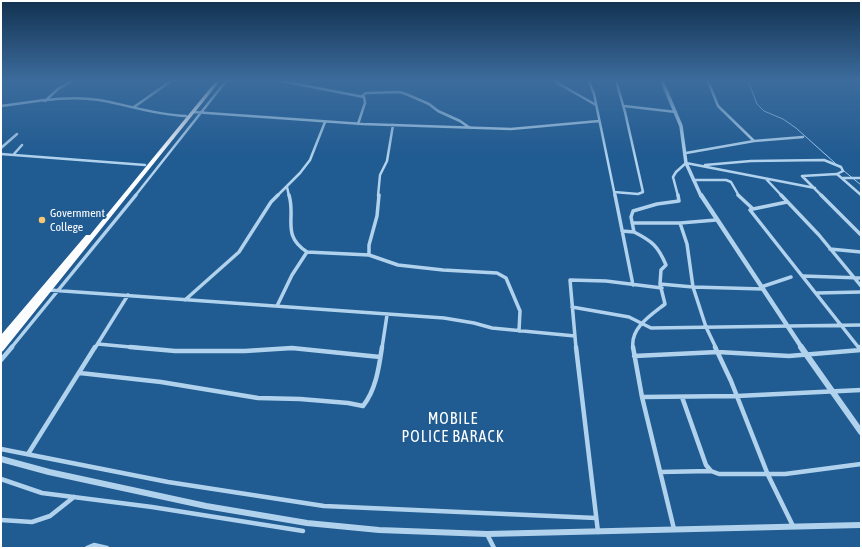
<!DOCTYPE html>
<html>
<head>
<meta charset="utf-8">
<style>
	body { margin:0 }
	#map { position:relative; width:862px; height:549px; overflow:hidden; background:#205b91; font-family:"Asap Condensed",sans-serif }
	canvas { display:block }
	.frame { position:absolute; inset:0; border:2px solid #fff; pointer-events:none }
</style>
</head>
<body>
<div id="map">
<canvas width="862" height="549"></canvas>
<div class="frame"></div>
</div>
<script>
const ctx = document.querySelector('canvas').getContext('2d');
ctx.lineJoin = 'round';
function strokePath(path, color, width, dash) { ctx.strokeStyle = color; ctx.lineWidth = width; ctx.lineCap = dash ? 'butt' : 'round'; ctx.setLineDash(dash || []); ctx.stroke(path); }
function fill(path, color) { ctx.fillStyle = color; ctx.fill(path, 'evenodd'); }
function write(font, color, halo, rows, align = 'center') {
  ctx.font = font + ' "Asap Condensed",sans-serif'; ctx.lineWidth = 4; ctx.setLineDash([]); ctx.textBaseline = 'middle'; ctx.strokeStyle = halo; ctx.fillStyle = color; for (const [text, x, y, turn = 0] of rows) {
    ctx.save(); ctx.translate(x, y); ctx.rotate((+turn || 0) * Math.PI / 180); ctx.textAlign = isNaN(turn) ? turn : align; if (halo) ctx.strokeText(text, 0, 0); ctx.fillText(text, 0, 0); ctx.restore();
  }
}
const stream = new Path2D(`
	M 748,81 L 757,104 L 764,111 L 783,119 L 796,128 L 835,163
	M 844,171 L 861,185`);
const minorFar2 = new Path2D(`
	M 281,81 L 364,97 L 365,103 L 358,124
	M 554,81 L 596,105
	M 589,81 L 594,94 L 615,196
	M 362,96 L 366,93 L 400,92 L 406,94 L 429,104 L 438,111 L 460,121 L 470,128
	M 45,101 L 58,89 L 72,81
	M 1,106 C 33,102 66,95 99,100 C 128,105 156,115 186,116
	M 624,106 L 676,112
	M 134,107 L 171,81
	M 193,112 L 363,124 L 511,129 L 599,121
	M 754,141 L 803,137
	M 1,148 L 17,134
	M 686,153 L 754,141 L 718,106 L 708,81
	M 1,154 L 145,165
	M 14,154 L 22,145
	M 705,165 L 751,161 L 824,160 L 841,167 L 843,171 L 837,174
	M 843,178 L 861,178
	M 693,180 L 726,180 L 731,182 L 739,196
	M 767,180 L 782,196
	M 287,187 L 289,196
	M 614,192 L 638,194 L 643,192 L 625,112 L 616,81
	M 135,196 L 226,81
	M 277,196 L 300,173 L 310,160 L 325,122
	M 378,196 L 380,175 L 387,161 L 393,125
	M 678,196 L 673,177 L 676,172 L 686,163 L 815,188
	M 822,196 L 802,176 L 837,174 L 861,195`);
const minorFar1 = new Path2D(`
	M 289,195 C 296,218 281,235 307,252 L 369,255 L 369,245 L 377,216 L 379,195
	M 615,195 L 633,285
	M 738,195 L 752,208 L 750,210 L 859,348
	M 781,195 L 819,235 L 861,286
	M 821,195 L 861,235
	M 753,209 L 787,202
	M 632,223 L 680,223 L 716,220
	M 680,223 L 687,244 L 693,287 L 706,327 L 716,348
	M 622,231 L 634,232
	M 830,249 L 861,252
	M 369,255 L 398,265 L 443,270 L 497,273 L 506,278 L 520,311 L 519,331
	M 803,276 L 861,278
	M 660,284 L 693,287 L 763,289
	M 761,287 L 791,277
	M 49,290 L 444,318 L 474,323 L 492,328 L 575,336
	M 817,293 L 861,292
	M 185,300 L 239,252 L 271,202 L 278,195
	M 277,306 L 292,275 L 307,252
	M 572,307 L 629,317 L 651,328 L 861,325
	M 98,344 L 141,348
	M 11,348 L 136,195
	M 95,348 L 128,295
	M 382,348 L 387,315
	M 576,348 L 570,280 L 606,281 L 662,288
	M 633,348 C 630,328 651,315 665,304 L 660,284 L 661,270 L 666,265 C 658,246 652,241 634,232 L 631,217 L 633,211 L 657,204 L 679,201 L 678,195`);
const minor = new Path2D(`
	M 130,347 L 175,351 L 245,351 L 292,348 L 380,357
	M 576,347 L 598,532
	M 633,347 L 642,397 L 674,529
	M 715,347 L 731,381 L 768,475 L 793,526
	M 859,347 L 861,350
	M 634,356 L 718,352 L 789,356 L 861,350
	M 1,360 L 12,347
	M 80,373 L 161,382 L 258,398 L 300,399 L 348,403 L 363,406 C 376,390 379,367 382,347
	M 642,397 L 737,396 L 861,390
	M 682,397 L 706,465 L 711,471 L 719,474 L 785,474 L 861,464
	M 1,449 L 168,482 L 324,506 L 596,518
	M 28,454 L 95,347
	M 660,472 L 711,471
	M 1,479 L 42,493 L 152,507 L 303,531
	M 1,520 L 32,522 L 50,516 L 74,497
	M 487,534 L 494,548
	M 87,548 L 94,545 L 107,548`);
const tertiaryFar2 = new Path2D(`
	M 662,81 L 681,126 L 686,163 L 701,196`);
const tertiaryFar1 = new Path2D(`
	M 701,195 L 802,348`);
const tertiary = new Path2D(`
	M 801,347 L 861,432
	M 1,459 L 49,472 L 206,506 L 307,523 L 379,530 L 487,534 L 861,525`);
const trunk = new Path2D(`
	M 216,81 L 220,81 L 3,351 L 1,352 L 1,344 L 2,342 L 1,343 L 1,335 L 86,235 L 90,235 Z`);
const markers = [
	[42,220,4,"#fac772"]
];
const poiNames = [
	["Government",50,213],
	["College",50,227]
];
const nearNeighbourhoodnames = [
	["MOBILE",453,419],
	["POLICE BARACK",453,437]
];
strokePath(stream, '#a5ceee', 1);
strokePath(minorFar2, '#b1d2ed', 2.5);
strokePath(minorFar1, '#b1d2ed', 3.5);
strokePath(minor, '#b1d2ed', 4.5);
strokePath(tertiaryFar2, '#b1d2ed', 3.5);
strokePath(tertiaryFar1, '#b1d2ed', 4.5);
strokePath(tertiary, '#b1d2ed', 6);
fill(trunk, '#fcfdff');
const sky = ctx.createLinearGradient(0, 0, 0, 158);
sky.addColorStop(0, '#123250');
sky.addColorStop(0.51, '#3c6c9d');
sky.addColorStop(1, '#3c6c9d00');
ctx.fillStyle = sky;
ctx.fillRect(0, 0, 862, 158);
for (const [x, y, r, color] of markers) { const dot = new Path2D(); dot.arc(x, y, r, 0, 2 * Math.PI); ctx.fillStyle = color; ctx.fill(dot); strokePath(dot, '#205b91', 1.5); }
write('12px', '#fff', '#205b91', poiNames, 'left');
ctx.letterSpacing = '1px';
write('16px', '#fff', '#205b91', nearNeighbourhoodnames);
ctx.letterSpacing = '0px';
</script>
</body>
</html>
